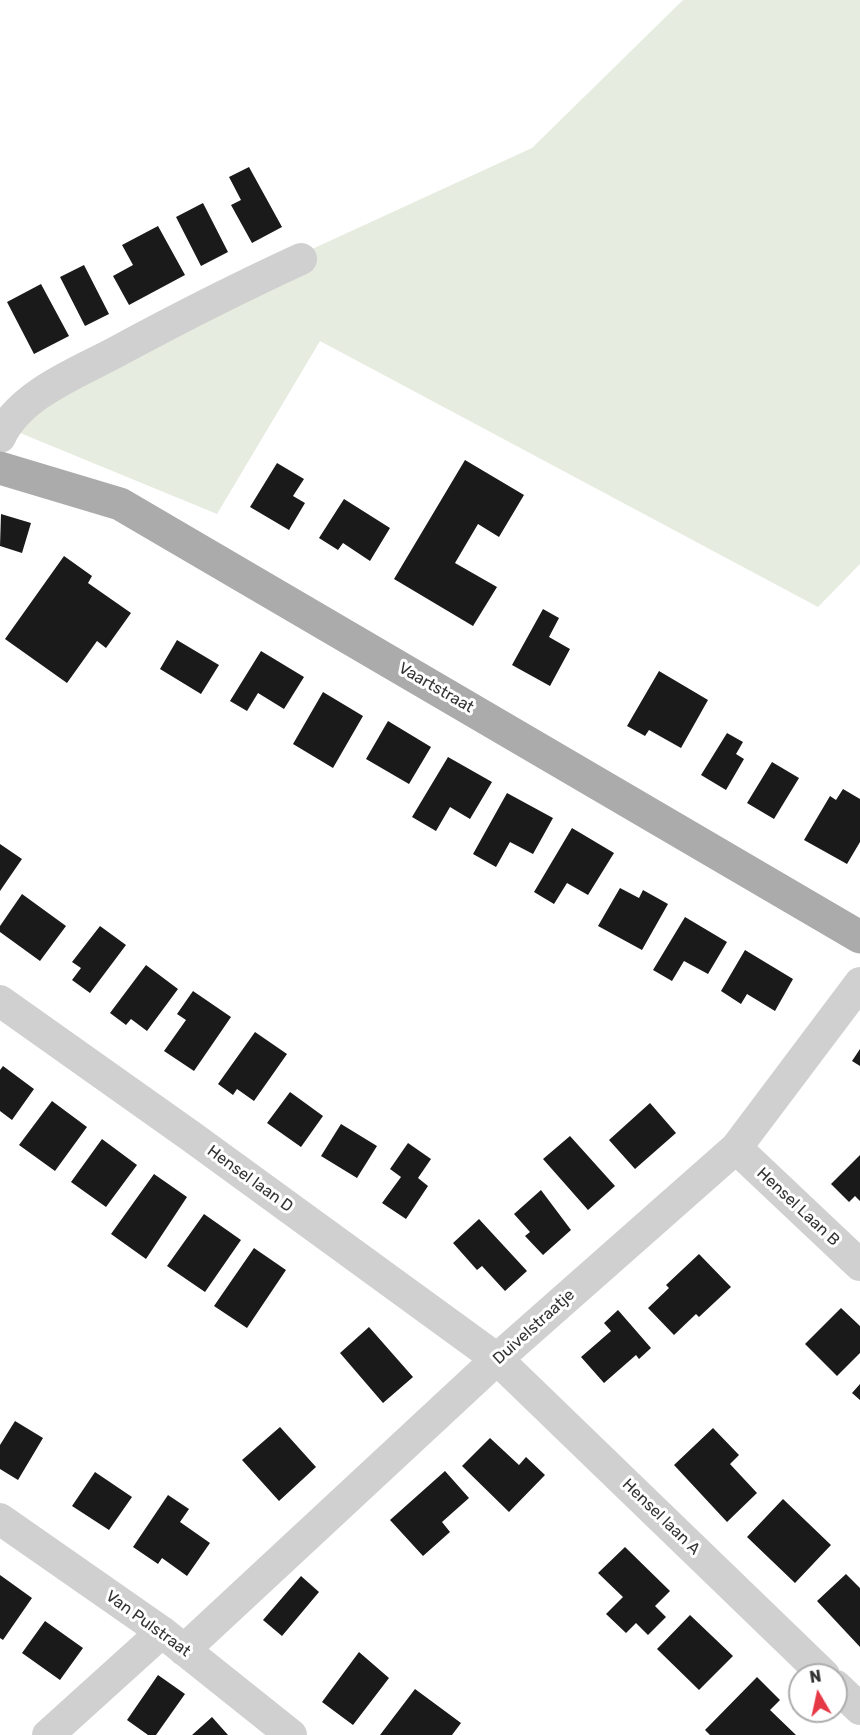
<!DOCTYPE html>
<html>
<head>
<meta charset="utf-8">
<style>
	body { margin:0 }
	#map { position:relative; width:860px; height:1735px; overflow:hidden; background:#fff; font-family:Rubik,sans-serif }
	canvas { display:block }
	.north { position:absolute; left:788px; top:1663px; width:60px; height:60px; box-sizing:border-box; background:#fff; border:2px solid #adadad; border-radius:50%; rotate:351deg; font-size:16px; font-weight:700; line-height:24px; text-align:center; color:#333 }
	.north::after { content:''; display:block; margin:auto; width:21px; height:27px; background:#e63946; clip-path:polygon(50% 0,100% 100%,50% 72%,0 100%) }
</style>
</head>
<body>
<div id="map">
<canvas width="860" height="1735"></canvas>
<div class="north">N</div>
</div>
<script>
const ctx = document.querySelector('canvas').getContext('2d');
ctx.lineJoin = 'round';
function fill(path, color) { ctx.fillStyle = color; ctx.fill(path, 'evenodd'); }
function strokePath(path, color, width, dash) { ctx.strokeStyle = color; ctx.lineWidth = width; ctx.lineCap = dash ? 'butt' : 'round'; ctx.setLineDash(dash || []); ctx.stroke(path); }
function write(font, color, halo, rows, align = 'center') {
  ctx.font = font + ' Rubik,sans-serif'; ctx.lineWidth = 6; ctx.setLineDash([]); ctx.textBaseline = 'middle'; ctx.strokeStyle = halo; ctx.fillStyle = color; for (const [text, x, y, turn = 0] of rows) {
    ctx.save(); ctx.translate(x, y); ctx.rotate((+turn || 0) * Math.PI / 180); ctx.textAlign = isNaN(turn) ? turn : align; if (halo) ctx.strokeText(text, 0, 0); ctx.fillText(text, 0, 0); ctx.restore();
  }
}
const green = new Path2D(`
	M 683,0 L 860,0 L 860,564 L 818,607 L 320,341 L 217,514 L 8,428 L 310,250 L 532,148 Z`);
const building = new Path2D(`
	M 249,167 L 282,227 L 252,243 L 231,205 L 241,200 L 229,177 Z
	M 203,203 L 228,252 L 201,266 L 176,217 Z
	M 158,226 L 185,275 L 129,305 L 113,276 L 133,265 L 122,245 Z
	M 84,265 L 109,314 L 85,326 L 60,277 Z
	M 41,284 L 69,336 L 34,354 L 7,302 Z
	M 465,460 L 524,495 L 499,537 L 478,524 L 455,563 L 497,587 L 473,626 L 394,579 Z
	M 277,463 L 304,479 L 293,496 L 305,503 L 289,530 L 250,507 Z
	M 344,499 L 390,528 L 370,561 L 343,543 L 338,550 L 319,538 Z
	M 1,514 L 31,523 L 22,553 L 0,546 Z
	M 64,556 L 92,576 L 88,583 L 131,613 L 106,648 L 97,641 L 67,683 L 5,639 Z
	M 543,609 L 559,618 L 549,637 L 570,649 L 550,686 L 512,665 Z
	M 177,640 L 219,665 L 201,694 L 160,669 Z
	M 261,651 L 304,677 L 284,709 L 258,693 L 247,711 L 230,701 Z
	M 659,671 L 708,700 L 681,748 L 649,730 L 645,736 L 627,726 Z
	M 323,692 L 363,716 L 333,768 L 293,744 Z
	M 388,721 L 431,747 L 409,784 L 366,759 Z
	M 727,733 L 743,742 L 736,754 L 744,759 L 726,790 L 701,775 Z
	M 448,757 L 492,782 L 470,819 L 450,807 L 436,831 L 412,817 Z
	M 772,762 L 799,778 L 774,819 L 747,803 Z
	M 843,789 L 860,799 L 860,842 L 847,864 L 804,840 L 830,796 L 836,800 Z
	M 507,793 L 553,818 L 533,854 L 510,842 L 496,867 L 473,854 Z
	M 572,828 L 614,853 L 588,895 L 567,883 L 554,904 L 534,892 Z
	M 0,844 L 22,859 L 0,891 Z
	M 620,888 L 639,898 L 643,890 L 668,904 L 642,950 L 598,926 Z
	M 22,894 L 66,926 L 40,961 L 0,932 L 0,926 Z
	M 685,917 L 727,942 L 708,974 L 684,961 L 672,981 L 653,970 Z
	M 100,926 L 126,945 L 90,993 L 72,980 L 81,968 L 72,962 Z
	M 745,950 L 793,979 L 775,1011 L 747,994 L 741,1004 L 721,991 Z
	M 146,965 L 178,989 L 147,1031 L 131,1019 L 126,1025 L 110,1013 Z
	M 193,991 L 231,1017 L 194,1071 L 164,1051 L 186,1020 L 177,1014 Z
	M 255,1032 L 287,1054 L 254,1101 L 237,1089 L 233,1095 L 218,1084 Z
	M 860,1049 L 860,1066 L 852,1061 Z
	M 3,1066 L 34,1089 L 12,1120 L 0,1111 L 0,1070 Z
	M 290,1092 L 323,1116 L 301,1147 L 267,1123 Z
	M 52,1101 L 87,1127 L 55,1171 L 19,1145 Z
	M 650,1103 L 676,1133 L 635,1169 L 609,1140 Z
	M 341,1124 L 377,1146 L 357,1178 L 321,1156 Z
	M 570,1136 L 615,1186 L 588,1210 L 543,1159 Z
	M 102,1139 L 137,1165 L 106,1207 L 71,1182 Z
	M 408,1143 L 431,1159 L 418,1178 L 428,1186 L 406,1219 L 382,1203 L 401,1177 L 390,1169 Z
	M 860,1155 L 860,1201 L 855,1196 L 849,1202 L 831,1184 Z
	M 154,1174 L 187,1197 L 146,1259 L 111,1234 Z
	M 541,1190 L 571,1230 L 543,1255 L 525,1236 L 530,1232 L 514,1214 Z
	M 204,1214 L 241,1240 L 205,1292 L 167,1266 Z
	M 479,1219 L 527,1271 L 505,1291 L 482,1266 L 477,1270 L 453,1243 Z
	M 254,1248 L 286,1270 L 247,1328 L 214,1306 Z
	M 699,1254 L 731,1287 L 699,1317 L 696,1314 L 674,1335 L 648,1308 L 669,1288 L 666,1285 Z
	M 841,1308 L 860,1326 L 860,1353 L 837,1376 L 805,1344 Z
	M 618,1310 L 651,1348 L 639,1359 L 636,1355 L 604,1383 L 581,1357 L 611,1331 L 604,1323 Z
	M 369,1327 L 413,1377 L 383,1403 L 340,1353 Z
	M 860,1384 L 860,1400 L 852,1393 Z
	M 15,1421 L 43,1438 L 18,1480 L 0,1469 L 0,1445 Z
	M 280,1427 L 316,1467 L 279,1501 L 242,1460 Z
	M 713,1428 L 739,1455 L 730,1464 L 757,1493 L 727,1522 L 674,1465 Z
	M 490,1438 L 519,1465 L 526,1457 L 545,1475 L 509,1512 L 462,1466 Z
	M 445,1471 L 469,1498 L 442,1522 L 450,1532 L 423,1556 L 390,1520 Z
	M 95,1472 L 132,1497 L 109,1530 L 72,1506 Z
	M 168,1495 L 189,1509 L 180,1522 L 210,1543 L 187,1576 L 162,1558 L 158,1564 L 133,1547 Z
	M 783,1499 L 831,1545 L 795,1583 L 747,1537 Z
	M 625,1547 L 670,1591 L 655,1606 L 666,1617 L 648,1635 L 636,1623 L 626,1633 L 606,1614 L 623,1597 L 598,1573 Z
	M 846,1574 L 860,1588 L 860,1647 L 817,1601 Z
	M 0,1575 L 32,1598 L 3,1640 L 0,1638 Z
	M 301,1576 L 319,1592 L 282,1636 L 263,1620 Z
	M 690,1615 L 733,1656 L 699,1690 L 657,1649 Z
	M 45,1621 L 83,1648 L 60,1680 L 22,1653 Z
	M 359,1652 L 389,1678 L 353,1725 L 322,1702 Z
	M 158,1675 L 185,1694 L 156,1735 L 148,1735 L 127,1720 Z
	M 757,1677 L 780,1700 L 770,1710 L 796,1735 L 710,1735 L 705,1730 Z
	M 415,1689 L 461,1723 L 452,1735 L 380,1735 Z
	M 212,1717 L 228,1735 L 192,1735 Z`);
const minor = new Path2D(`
	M 0,437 C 20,394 77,373 116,352 C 177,319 238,288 301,259
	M 0,1001 L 192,1137 L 497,1359 L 824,1675
	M 736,1148 L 860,1265
	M 0,1519 L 162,1632 L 291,1735
	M 184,1650 L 497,1359 L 736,1148 L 860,983
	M 836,1686 L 860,1709
	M 48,1735 L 162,1632`);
const major = new Path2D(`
	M 0,468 L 120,504 L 860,937`);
const streetNames = [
	["Vaartstraat",436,688,30],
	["Hensel laan D",250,1179,36],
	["Hensel Laan B",798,1207,43],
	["Duivelstraatje",534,1327,-42],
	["Hensel laan A",661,1517,44],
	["Van Pulstraat",148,1624,36]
];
fill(green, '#e6ecdf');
fill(building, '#1a1a1a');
strokePath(minor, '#d0d0d0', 32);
strokePath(major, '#ababab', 33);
write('16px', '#333', '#fff', streetNames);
</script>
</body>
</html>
